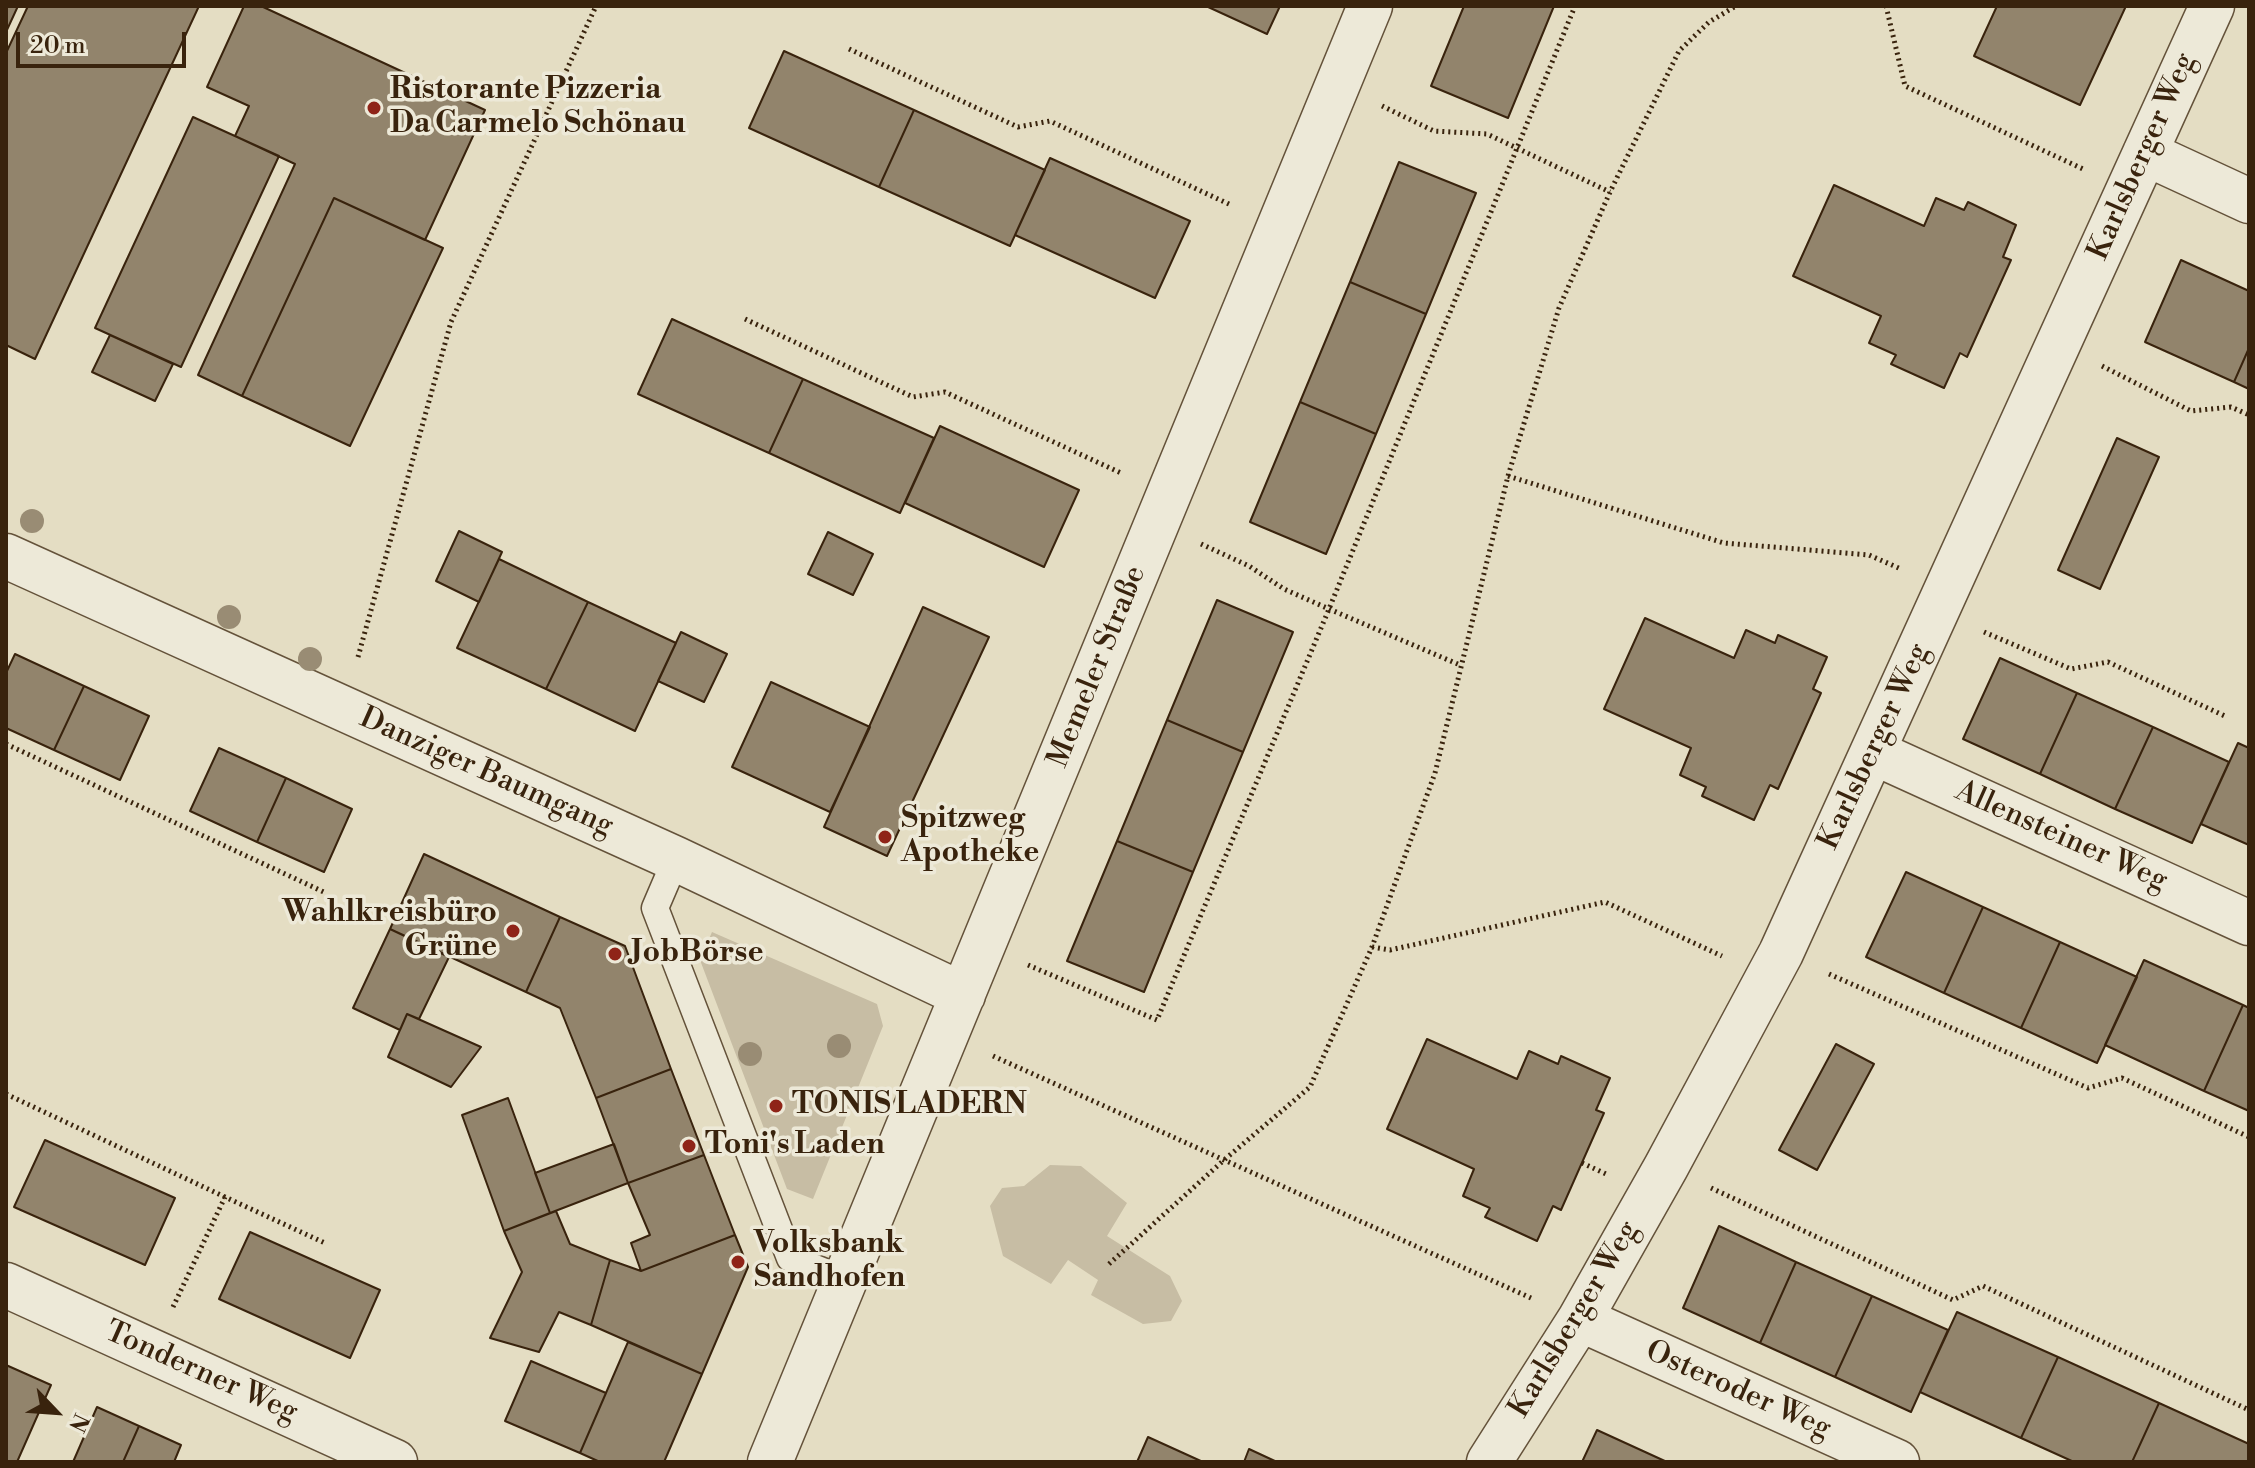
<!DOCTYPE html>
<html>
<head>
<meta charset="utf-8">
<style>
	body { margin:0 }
	#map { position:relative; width:2255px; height:1468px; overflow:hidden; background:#e4ddc3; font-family:"Libre Bodoni",serif }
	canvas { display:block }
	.frame { position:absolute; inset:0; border:8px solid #39230d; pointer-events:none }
	.north { position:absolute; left:16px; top:1372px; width:80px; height:80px; -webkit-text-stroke:6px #ede9d8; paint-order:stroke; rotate:115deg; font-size:22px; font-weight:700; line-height:32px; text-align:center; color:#39230d }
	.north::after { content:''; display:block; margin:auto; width:28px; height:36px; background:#39230d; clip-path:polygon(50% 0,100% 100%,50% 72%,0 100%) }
	.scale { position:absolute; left:16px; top:32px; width:170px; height:36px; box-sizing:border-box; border:4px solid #39230d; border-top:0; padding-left:10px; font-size:24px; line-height:28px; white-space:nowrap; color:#39230d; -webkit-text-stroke:6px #ede9d8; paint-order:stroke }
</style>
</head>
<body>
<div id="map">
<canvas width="2255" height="1468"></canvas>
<div class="frame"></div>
<div class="north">N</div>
<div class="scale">20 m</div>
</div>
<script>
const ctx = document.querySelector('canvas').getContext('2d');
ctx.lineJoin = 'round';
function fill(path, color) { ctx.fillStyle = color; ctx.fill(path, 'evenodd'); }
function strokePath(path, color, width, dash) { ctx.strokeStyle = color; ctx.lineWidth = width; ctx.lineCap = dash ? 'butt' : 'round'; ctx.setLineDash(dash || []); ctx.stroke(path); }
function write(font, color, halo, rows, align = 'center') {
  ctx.font = font + ' "Libre Bodoni",serif'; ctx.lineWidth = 7; ctx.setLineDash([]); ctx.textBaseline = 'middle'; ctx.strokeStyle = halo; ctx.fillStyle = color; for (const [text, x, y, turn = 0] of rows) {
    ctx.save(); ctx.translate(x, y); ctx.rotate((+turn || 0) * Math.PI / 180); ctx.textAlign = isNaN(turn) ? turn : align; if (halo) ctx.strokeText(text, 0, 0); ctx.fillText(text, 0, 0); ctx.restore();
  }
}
const green = new Path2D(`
	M 712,932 L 877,1004 L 883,1026 L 813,1199 L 787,1189 L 700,960 Z
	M 1050,1165 L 1081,1166 L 1127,1203 L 1107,1236 L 1170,1276 L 1182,1301 L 1171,1321 L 1143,1324 L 1091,1295 L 1098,1280 L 1068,1260 L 1051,1284 L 1003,1256 L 990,1206 L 1002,1188 L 1024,1186 Z`);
const building = new Path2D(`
	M 6,6 L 18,6 L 6,32 Z
	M 28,6 L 199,6 L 35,359 L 6,345 L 6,53 Z
	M 244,6 L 261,6 L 485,110 L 425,240 L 334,198 L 242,396 L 198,375 L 295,164 L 235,136 L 249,106 L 207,87 Z
	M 1206,6 L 1280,6 L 1267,34 Z
	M 1464,6 L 1554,6 L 1508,118 L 1431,86 Z
	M 1997,6 L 2126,6 L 2080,105 L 1974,56 Z
	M 784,51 L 914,110 L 879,187 L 749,128 Z
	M 914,110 L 1045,170 L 1010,246 L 879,187 Z
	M 193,117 L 279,156 L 181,367 L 95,328 Z
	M 1050,158 L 1190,221 L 1155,298 L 1015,235 Z
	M 1399,162 L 1476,193 L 1426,314 L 1350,282 Z
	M 1834,185 L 1924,226 L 1936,198 L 1964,210 L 1968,202 L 2016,225 L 2003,257 L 2011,260 L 1967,357 L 1960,353 L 1944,388 L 1891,364 L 1896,355 L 1869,343 L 1881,316 L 1793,276 Z
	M 334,198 L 443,248 L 350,446 L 242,396 Z
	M 2181,260 L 2249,291 L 2249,348 L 2234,382 L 2145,342 Z
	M 1350,282 L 1426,314 L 1376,434 L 1300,402 Z
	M 672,319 L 803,379 L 769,453 L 638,394 Z
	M 110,335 L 173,364 L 155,401 L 92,372 Z
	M 2249,348 L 2249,389 L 2234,382 Z
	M 803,379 L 934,438 L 900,513 L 769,453 Z
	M 1300,402 L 1376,434 L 1326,554 L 1250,522 Z
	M 940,426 L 1079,490 L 1044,567 L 905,503 Z
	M 2117,438 L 2159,457 L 2100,589 L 2058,570 Z
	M 459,531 L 502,552 L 479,602 L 436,581 Z
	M 828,532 L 873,554 L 853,595 L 808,574 Z
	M 499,559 L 588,602 L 546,689 L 457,648 Z
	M 1217,600 L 1293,632 L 1243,752 L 1167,720 Z
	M 588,602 L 676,643 L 635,731 L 546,689 Z
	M 923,607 L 989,637 L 887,856 L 824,827 Z
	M 1645,618 L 1734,658 L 1746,630 L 1775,643 L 1778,635 L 1827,657 L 1813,689 L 1821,693 L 1778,789 L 1770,785 L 1754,820 L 1702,796 L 1706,787 L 1680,775 L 1691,748 L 1604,709 Z
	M 681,632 L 727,654 L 704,702 L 658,681 Z
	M 15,654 L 84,686 L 54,750 L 6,728 L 6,673 Z
	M 2000,658 L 2077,693 L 2040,774 L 1963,739 Z
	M 771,682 L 870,727 L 830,812 L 732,767 Z
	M 84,686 L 149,716 L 120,780 L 54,750 Z
	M 2077,693 L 2153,727 L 2115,809 L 2040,774 Z
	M 1167,720 L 1243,752 L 1193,872 L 1117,841 Z
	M 2153,727 L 2229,762 L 2192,843 L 2115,809 Z
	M 2238,743 L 2249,748 L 2249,845 L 2201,824 Z
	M 219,748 L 286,778 L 257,842 L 190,811 Z
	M 286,778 L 352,809 L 324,872 L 257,842 Z
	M 1117,841 L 1193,872 L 1144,992 L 1067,961 Z
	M 424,854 L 560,917 L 526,992 L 390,929 Z
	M 1906,872 L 1983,907 L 1944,993 L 1866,957 Z
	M 1983,907 L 2060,942 L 2021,1028 L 1944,993 Z
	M 560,917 L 625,946 L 671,1069 L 596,1098 L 560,1008 L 526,992 Z
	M 390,929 L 449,957 L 419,1019 L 407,1014 L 400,1030 L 353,1008 Z
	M 2060,942 L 2137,977 L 2097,1063 L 2021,1028 Z
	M 2144,960 L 2243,1005 L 2204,1091 L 2105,1045 Z
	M 2243,1005 L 2249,1008 L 2249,1111 L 2204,1091 Z
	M 407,1014 L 481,1047 L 451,1087 L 388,1057 Z
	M 1427,1039 L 1517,1079 L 1529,1051 L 1558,1064 L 1561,1056 L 1610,1078 L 1596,1110 L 1604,1113 L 1561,1210 L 1553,1206 L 1537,1241 L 1485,1217 L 1490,1208 L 1463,1196 L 1474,1169 L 1387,1129 Z
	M 1836,1044 L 1874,1064 L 1817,1170 L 1779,1150 Z
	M 671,1069 L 704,1155 L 628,1183 L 596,1098 Z
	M 508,1098 L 550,1213 L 504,1231 L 462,1115 Z
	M 45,1140 L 175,1198 L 145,1265 L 14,1207 Z
	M 614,1144 L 628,1183 L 550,1213 L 535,1173 Z
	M 704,1155 L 735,1235 L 641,1271 L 631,1243 L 650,1235 L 628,1183 Z
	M 556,1211 L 570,1244 L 610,1260 L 591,1325 L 559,1312 L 539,1352 L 490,1338 L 522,1272 L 504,1231 Z
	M 1719,1226 L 1796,1262 L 1760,1343 L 1683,1308 Z
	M 250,1232 L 380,1290 L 350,1358 L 219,1299 Z
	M 735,1235 L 748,1267 L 702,1374 L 591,1325 L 610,1260 L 641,1271 Z
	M 1796,1262 L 1872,1296 L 1835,1377 L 1760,1343 Z
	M 1872,1296 L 1948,1330 L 1911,1412 L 1835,1377 Z
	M 1957,1312 L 2058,1357 L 2021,1438 L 1920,1392 Z
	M 628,1342 L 702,1374 L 664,1462 L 600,1462 L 580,1453 Z
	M 2058,1357 L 2159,1403 L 2132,1462 L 2074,1462 L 2021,1438 Z
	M 531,1361 L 606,1393 L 580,1453 L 505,1421 Z
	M 6,1365 L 51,1385 L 17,1462 L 6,1461 Z
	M 2159,1403 L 2249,1444 L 2249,1462 L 2132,1462 Z
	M 97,1407 L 139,1426 L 123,1462 L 73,1462 Z
	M 139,1426 L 181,1445 L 174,1462 L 123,1462 Z
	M 1597,1430 L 1667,1462 L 1582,1462 Z
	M 1148,1437 L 1203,1462 L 1137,1462 Z
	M 1249,1449 L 1277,1462 L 1244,1462 Z`);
const path = new Path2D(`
	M 1886,6 L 1905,86 L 2083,169
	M 849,49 L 1018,127 L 1050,121 L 1231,205
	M 1382,106 L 1434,131 L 1487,134 L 1610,192
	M 745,319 L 913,397 L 945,392 L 1121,473
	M 2102,366 L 2191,411 L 2231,407 L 2249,415
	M 1508,476 L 1724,543 L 1869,555 L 1901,569
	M 1201,544 L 1249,566 L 1284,589 L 1329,609 L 1460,665
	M 1984,632 L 2071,669 L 2108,662 L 2227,717
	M 358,657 L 451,322 L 596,6
	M 6,744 L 326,893
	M 1372,947 L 1390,950 L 1605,902 L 1722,956
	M 1028,965 L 1157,1020 L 1329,609 L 1575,6
	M 1829,974 L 2088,1088 L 2122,1078 L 2249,1137
	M 993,1056 L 1531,1298
	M 6,1094 L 225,1197
	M 1582,1163 L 1606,1174
	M 1711,1188 L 1953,1300 L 1983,1286 L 2249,1410
	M 1109,1264 L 1224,1160 L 1310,1087 L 1372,947 L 1435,773 L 1508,476 L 1559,308 L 1610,192 L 1679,51 L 1709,22 L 1736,6
	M 173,1307 L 225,1197 L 325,1243`);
const service = new Path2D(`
	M 676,859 L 655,908 L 790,1258 L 845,1280`);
const minor = new Path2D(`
	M 2145,153 L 2249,201
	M 6,556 L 676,859 L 963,995
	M 1873,752 L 2249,923
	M 6,1285 L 395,1462
	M 1580,1319 L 1897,1462
	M 770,1462 L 1370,6
	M 1489,1462 L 1580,1319 L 1666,1167 L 1781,953 L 2212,6`);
const trees = [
	[32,521],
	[229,617],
	[310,659],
	[839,1046],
	[750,1054]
];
const markers = [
	[374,108,8,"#8f2418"],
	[885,837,8,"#8f2418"],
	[513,931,8,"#8f2418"],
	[615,954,8,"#8f2418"],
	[776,1106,8,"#8f2418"],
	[689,1146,8,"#8f2418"],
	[738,1262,8,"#8f2418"]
];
const poiNames = [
	["Ristorante Pizzeria",390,91],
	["Da Carmelo Schönau",390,125],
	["Spitzweg",901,820],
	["Apotheke",901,854],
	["Wahlkreisbüro",497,914,"right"],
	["Grüne",497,948,"right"],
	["JobBörse",631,954],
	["TONIS LADERN",792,1106],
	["Toni's Laden",705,1146],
	["Volksbank",754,1245],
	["Sandhofen",754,1279]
];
const streetNames = [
	["Karlsberger Weg",2143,157,-66],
	["Memeler Straße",1098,667,-68],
	["Karlsberger Weg",1875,747,-65],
	["Danziger Baumgang",486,773,24],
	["Allensteiner Weg",2061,837,24],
	["Karlsberger Weg",1575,1320,-59],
	["Tonderner Weg",201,1373,24],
	["Osteroder Weg",1738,1391,24]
];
fill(green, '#c7bda4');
fill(building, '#92846c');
strokePath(building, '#39230d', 2);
strokePath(service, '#64523a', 29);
strokePath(minor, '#64523a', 47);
strokePath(path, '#39230d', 5, [2, 4]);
strokePath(service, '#ede9d8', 26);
strokePath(minor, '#ede9d8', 44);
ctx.fillStyle = '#998c74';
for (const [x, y] of trees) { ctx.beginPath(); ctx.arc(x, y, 12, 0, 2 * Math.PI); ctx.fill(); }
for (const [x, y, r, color] of markers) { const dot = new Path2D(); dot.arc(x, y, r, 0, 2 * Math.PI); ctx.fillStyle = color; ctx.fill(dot); strokePath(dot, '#ede9d8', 3); }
write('bold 30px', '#39230d', '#ede9d8', poiNames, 'left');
write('30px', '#39230d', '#ede9d8', streetNames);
</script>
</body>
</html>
